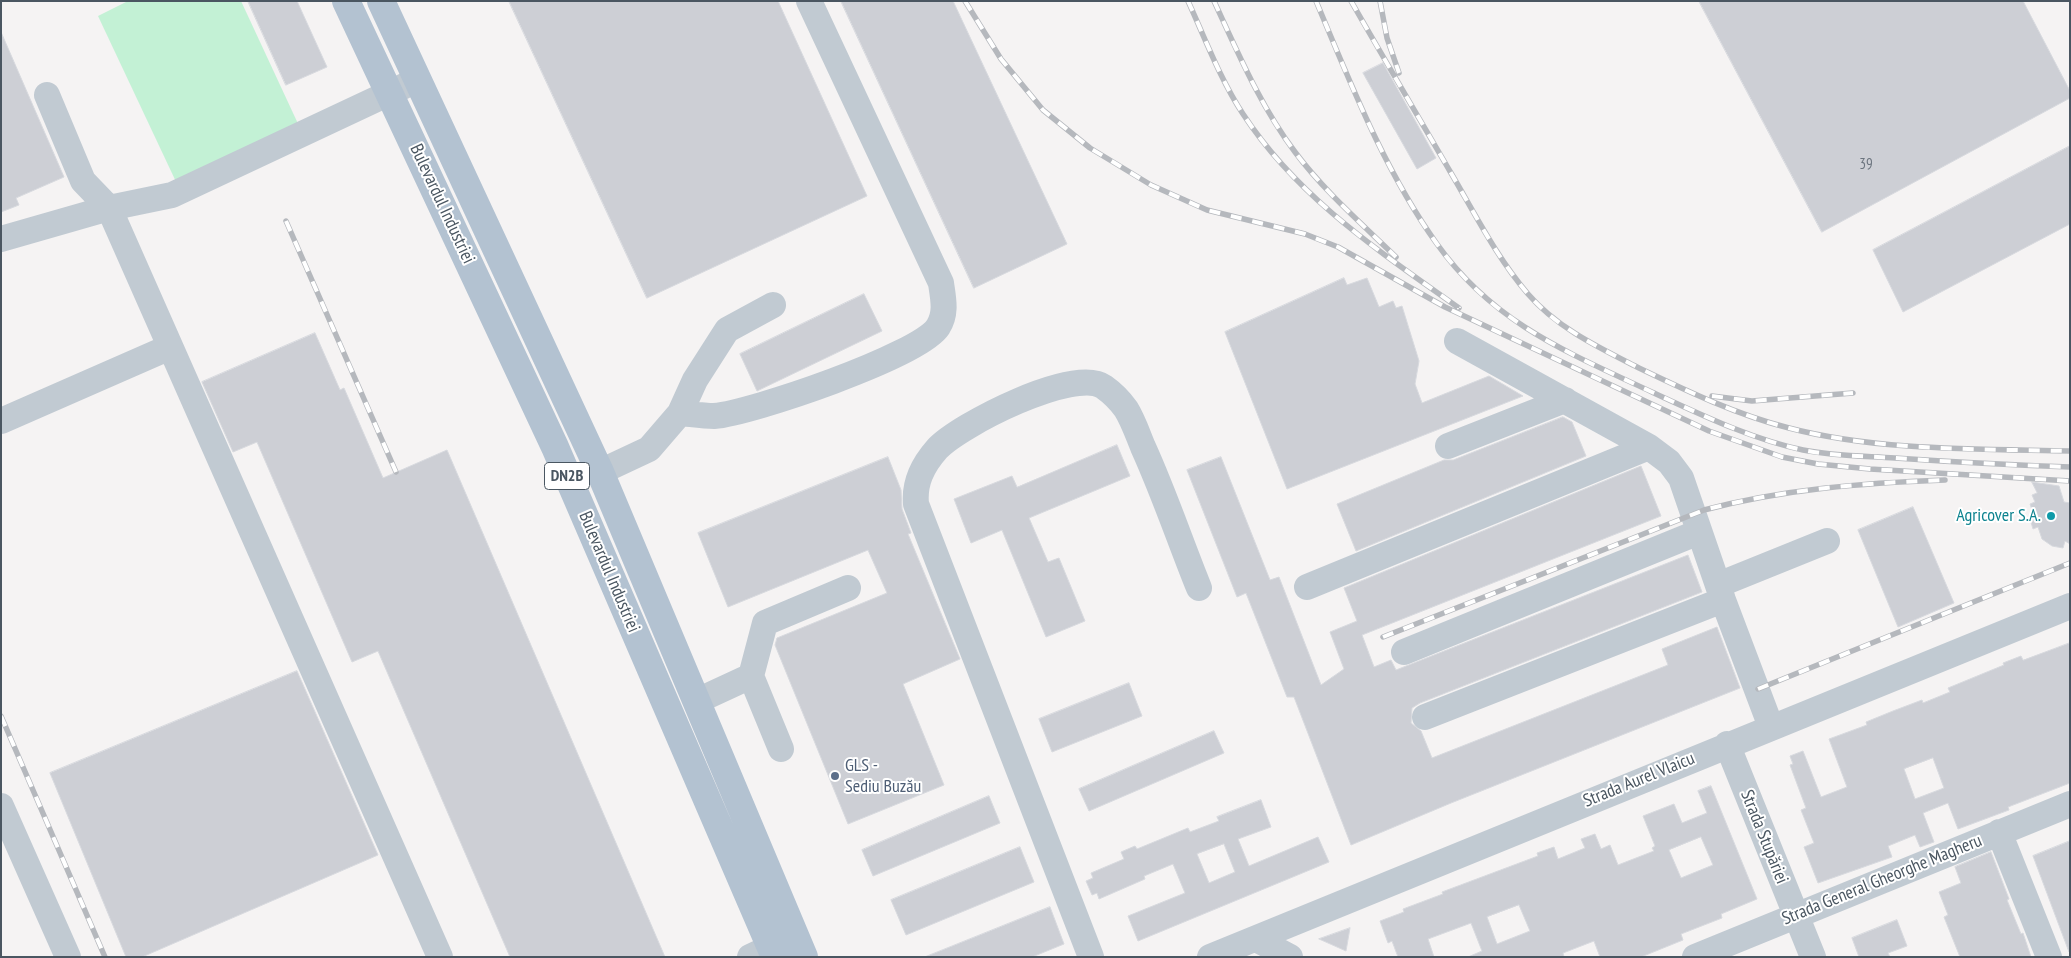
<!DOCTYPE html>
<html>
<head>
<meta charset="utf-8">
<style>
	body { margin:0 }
	#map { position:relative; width:2071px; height:958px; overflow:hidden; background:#f5f3f3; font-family:"PT Sans Narrow",sans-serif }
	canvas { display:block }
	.frame { position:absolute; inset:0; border:2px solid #4a5661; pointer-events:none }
</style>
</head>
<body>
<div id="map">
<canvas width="2071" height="958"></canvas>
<div class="frame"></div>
</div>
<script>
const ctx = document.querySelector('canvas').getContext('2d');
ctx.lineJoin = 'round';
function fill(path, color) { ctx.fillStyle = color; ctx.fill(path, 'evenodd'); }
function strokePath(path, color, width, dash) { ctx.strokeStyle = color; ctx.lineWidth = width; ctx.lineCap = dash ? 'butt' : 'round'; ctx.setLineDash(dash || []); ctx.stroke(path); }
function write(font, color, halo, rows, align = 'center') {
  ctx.font = font + ' "PT Sans Narrow",sans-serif'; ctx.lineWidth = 4; ctx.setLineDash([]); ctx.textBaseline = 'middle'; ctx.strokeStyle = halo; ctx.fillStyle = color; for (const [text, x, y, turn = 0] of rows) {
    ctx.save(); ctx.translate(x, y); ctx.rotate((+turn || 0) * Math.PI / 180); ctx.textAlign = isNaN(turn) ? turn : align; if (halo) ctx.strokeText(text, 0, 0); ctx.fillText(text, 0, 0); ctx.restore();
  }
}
const green = new Path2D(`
	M 128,1 L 241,1 L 300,128 L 178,186 L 98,16 Z`);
const building = new Path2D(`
	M 248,1 L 297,1 L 327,67 L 286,85 Z
	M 509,1 L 778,1 L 867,196 L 647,298 Z
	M 841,1 L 953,1 L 1067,244 L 974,288 Z
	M 1699,1 L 2023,1 L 2070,91 L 2070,98 L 1822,232 Z
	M 1,32 L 64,177 L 16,198 L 19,205 L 1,212 Z
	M 1383,63 L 1436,158 L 1417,169 L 1363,73 Z
	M 2070,146 L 2070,224 L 1903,312 L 1873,250 Z
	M 1344,278 L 1347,285 L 1367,278 L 1379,307 L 1393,301 L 1396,308 L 1402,306 L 1419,361 L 1415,384 L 1422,403 L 1489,376 L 1523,396 L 1287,489 L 1225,332 Z
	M 864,294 L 882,331 L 757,391 L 740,354 Z
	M 315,333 L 340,390 L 344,388 L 383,478 L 447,450 L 665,957 L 510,957 L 378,651 L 352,662 L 257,442 L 233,452 L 202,382 Z
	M 1563,417 L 1572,422 L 1586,456 L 1356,551 L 1337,504 L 1444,460 L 1453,460 Z
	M 1117,445 L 1130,476 L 1029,518 L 1048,562 L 1059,558 L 1085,621 L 1046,637 L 1002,530 L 971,543 L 954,499 L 1012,476 L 1017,487 Z
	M 888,457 L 901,490 L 902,509 L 911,533 L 908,534 L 960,659 L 903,684 L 944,785 L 848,824 L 775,645 L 777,638 L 887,593 L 868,550 L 728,607 L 698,533 Z
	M 1221,457 L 1270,580 L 1279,577 L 1321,685 L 1344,669 L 1330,632 L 1357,621 L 1344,588 L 1641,466 L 1661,516 L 1362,635 L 1374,667 L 1391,660 L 1396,670 L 1688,555 L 1702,592 L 1420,703 L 1412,708 L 1411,723 L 1421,731 L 1432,758 L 1668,665 L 1662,649 L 1717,627 L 1740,688 L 1451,803 L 1351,845 L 1294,697 L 1287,697 L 1246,593 L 1237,597 L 1187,470 Z
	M 2032,482 L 2059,486 L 2064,502 L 2070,503 L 2070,544 L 2065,541 L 2063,548 L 2052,546 L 2042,539 L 2038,527 L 2033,529 L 2030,519 L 2033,513 L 2030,504 L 2035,502 L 2032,495 L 2037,493 Z
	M 1913,507 L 1954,603 L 1898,627 L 1858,530 Z
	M 2070,643 L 2070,783 L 2008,807 L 2009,810 L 1958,829 L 1948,803 L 1923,813 L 1934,842 L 1920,847 L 1915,835 L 1888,846 L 1892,857 L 1818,883 L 1804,847 L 1814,843 L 1801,810 L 1806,808 L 1790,765 L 1793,764 L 1790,756 L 1803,751 L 1821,797 L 1847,787 L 1829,739 L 1867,725 L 1866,722 L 1893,711 L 1922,700 L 1923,703 L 1950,692 L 1948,688 L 2004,665 L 2003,663 L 2021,656 L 2023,660 ZM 1933,758 L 1944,788 L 1915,799 L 1904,769 Z
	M 297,671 L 378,855 L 142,957 L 126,957 L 50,773 Z
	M 1129,683 L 1142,716 L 1052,752 L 1039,719 Z
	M 1214,731 L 1224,753 L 1089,811 L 1079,789 Z
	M 1711,786 L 1757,899 L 1721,914 L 1722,918 L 1681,934 L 1683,940 L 1641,957 L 1600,957 L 1594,941 L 1563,953 L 1564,957 L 1468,957 L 1482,951 L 1471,923 L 1428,939 L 1434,957 L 1398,957 L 1392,941 L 1388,943 L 1380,921 L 1404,912 L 1403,909 L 1443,894 L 1442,892 L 1538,856 L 1537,853 L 1554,847 L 1558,859 L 1585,848 L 1581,839 L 1595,834 L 1601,849 L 1610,845 L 1618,865 L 1654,851 L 1652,848 L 1655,846 L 1643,816 L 1674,804 L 1682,823 L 1707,813 L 1698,791 ZM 1701,837 L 1713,865 L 1681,878 L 1669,850 ZM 1519,905 L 1530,931 L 1497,944 L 1487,917 Z
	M 989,796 L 1000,823 L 873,876 L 862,850 Z
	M 1261,800 L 1271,827 L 1238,839 L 1249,866 L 1318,837 L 1329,862 L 1138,941 L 1128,916 L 1185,893 L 1173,864 L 1144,876 L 1145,879 L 1099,899 L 1097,893 L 1092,895 L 1086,881 L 1093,878 L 1091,873 L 1124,859 L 1121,852 L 1135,846 L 1137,849 L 1188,828 L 1190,832 L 1219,821 L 1217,817 ZM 1224,844 L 1235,872 L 1209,883 L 1197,854 Z
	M 2070,841 L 2070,952 L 2069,952 L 2033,856 Z
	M 1020,847 L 1034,882 L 906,935 L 891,900 Z
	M 1991,852 L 2009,899 L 2007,900 L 2021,934 L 2023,933 L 2031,957 L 1960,957 L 1944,917 L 1948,915 L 1939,892 L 1961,883 L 1955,867 Z
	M 1050,907 L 1064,944 L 1032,957 L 925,957 Z
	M 1897,920 L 1907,946 L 1888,953 L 1890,957 L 1859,957 L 1852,938 Z
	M 1350,928 L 1346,951 L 1319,939 Z`);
const minor = new Path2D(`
	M 47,95 L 83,181 L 109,208 L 440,957
	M 1,239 L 109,208 L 172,195 L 417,80
	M 1457,341 L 1649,447 L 1669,462 L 1681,478 L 1723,600 L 1771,727
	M 680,413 C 691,414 703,416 714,416 C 751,413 919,356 938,327 C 947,313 943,298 941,283 L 809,1
	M 1,421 L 170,347
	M 1448,446 L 1565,400
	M 600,472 L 649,449 L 680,413 L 695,380 L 727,330 L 773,305
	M 1718,585 L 1827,541
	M 1307,587 L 1649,447
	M 1404,652 L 1699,532
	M 751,676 L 781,749
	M 697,701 L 751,676 L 765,623 L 848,588
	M 1425,717 L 1723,600
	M 1727,744 L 1813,957
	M 1,806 L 68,957
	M 1999,832 L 2049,957
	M 1256,939 L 1290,957
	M 750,957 L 771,947
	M 1091,957 L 916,504 C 914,483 922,466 937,449 C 959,425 1075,366 1104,387 C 1111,392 1121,402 1126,409 C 1133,420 1138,435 1143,447 C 1164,493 1180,541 1199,588
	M 1210,957 L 2070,606
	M 1695,957 L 2070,804`);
const major = new Path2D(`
	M 346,1 L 555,447 L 775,957
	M 381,1 L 600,472 L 804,957`);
const rail = new Path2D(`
	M 965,1 L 1001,59 L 1043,110 L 1090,148 L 1151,185 L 1207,210 L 1305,234 L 1338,247 L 1445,307 L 1709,431 L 1782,457 L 1818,464 L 1870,469 L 2070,481
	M 1188,1 C 1205,38 1220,79 1243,114 C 1298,198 1379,251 1459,308
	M 1214,1 C 1238,53 1261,107 1295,152 C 1324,191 1362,224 1396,257
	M 1316,1 C 1351,84 1384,170 1437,244 C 1494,324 1569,353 1654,393 C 1702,415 1751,439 1803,450 C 1833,456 1865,456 1895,458 C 1953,462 2012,465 2070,467
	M 1351,1 C 1384,59 1418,116 1451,173 C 1475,214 1497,258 1528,294 C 1557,328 1600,348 1639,368 C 1687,391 1737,415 1789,428 C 1877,451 1979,449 2070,451
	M 1380,1 L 1387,38 L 1399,73
	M 286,221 L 396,472
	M 1712,396 L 1752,401 L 1853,393
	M 1383,637 L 1704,510 C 1784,489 1863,483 1945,480
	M 1758,689 L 2070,563
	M 1,716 L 105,957`);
const markers = [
	[2051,516,5,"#0f9aa8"],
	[835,776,5,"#5c6f8a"]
];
const numberNames = [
	["39",1866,165]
];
const shields = [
	[567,476,45]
];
const shieldNames = [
	["DN2B",567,476]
];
const streetNames = [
	["Bulevardul Industriei",442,204,65],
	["Bulevardul Industriei",609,572,67],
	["Strada Aurel Vlaicu",1639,780,-22],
	["Strada Stupăriei",1764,837,68],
	["Strada General Gheorghe Magheru",1882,880,-22]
];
const cultureNames = [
	["Agricover S.A.",2041,516]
];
const serviceNames = [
	["GLS -",845,766],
	["Sediu Buzău",845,787]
];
fill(green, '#c3f1d5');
fill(building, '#cdcfd5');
strokePath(building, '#d7d9de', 1);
strokePath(minor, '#c1cad2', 26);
strokePath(major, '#b3c2d1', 28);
strokePath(rail, '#b5b8bd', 5.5);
strokePath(rail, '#fff', 4, [11]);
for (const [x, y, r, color] of markers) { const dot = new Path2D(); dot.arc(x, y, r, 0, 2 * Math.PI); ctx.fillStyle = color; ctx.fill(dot); strokePath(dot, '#fff', 2); }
write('15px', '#6b747e', null, numberNames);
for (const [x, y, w] of shields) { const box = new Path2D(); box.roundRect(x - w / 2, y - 13.5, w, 27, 4); ctx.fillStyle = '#fff'; ctx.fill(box); strokePath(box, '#4a5661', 1); }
write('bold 16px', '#4a5661', null, shieldNames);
write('18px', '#4a5661', '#fff', streetNames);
write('18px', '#0d838f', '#fff', cultureNames, 'right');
write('18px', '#4e5e75', '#fff', serviceNames, 'left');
</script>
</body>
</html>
